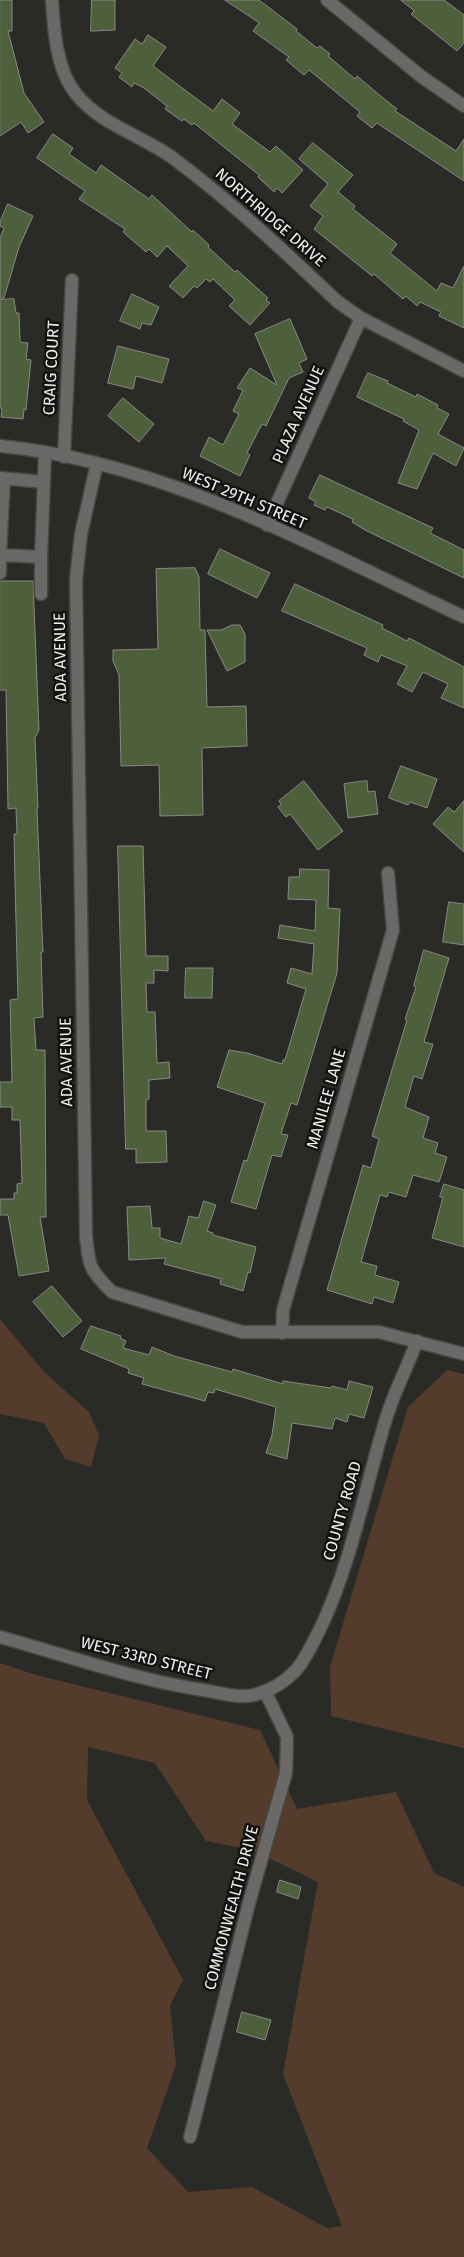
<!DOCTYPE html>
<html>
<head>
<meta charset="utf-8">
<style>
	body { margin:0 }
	canvas { display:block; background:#2a2a26 }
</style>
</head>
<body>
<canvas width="464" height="2257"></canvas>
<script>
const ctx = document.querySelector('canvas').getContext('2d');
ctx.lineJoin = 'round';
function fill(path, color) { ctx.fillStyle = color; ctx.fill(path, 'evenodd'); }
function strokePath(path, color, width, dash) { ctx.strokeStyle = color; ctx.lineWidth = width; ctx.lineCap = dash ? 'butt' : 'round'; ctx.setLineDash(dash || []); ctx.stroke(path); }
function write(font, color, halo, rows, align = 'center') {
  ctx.font = font + ' "Fira Sans",sans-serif'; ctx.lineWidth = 5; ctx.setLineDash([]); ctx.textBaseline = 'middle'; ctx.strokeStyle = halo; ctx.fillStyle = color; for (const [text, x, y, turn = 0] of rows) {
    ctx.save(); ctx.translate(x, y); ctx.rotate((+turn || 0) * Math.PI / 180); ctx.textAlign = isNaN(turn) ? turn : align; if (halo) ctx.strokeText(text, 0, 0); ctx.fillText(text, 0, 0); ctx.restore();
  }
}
const green = new Path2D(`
	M 0,1319 L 44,1372 L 89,1412 L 99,1435 L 91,1467 L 65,1459 L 44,1423 L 0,1414 Z
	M 447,1370 L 464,1374 L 464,1748 L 331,1716 L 330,1667 L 408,1407 Z
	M 0,1663 L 36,1675 L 260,1730 L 297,1809 L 396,1792 L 434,1873 L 464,1887 L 464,2257 L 0,2257 ZM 88,1747 L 155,1763 L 206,1841 L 252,1850 L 318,1882 L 283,2074 L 342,2226 L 327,2228 L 252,2187 L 188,2192 L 147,2148 L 176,2065 L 170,2006 L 183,1980 L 87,1800 Z`);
const building = new Path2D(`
	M 0,0 L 12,0 L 12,31 L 8,31 L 24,93 L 44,122 L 28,133 L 21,122 L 0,136 Z
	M 92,0 L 115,0 L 115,30 L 91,31 Z
	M 225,0 L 259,0 L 297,29 L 296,31 L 317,48 L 320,46 L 330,54 L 328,56 L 355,79 L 357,76 L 383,98 L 397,109 L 395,111 L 456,151 L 464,139 L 464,181 L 377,123 L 372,128 L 357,116 L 360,112 L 309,70 L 304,75 L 286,60 L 289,57 L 253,31 L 259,23 Z
	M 401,0 L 444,0 L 464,15 L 464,43 L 457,51 L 411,14 L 414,11 Z
	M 148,35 L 166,47 L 153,66 L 213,111 L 222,99 L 240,113 L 232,124 L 270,152 L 276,146 L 303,170 L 282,193 L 277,188 L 274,192 L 258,177 L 259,175 L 194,123 L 192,125 L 184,119 L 182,121 L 165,109 L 167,106 L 144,88 L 134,83 L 132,87 L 119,77 L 122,73 L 115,68 L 135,39 L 142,44 Z
	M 53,134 L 73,148 L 69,154 L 96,173 L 101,165 L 149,199 L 152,195 L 192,232 L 193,230 L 209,245 L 208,247 L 235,272 L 237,270 L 268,298 L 266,300 L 270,303 L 250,325 L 229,306 L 235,300 L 213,279 L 210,282 L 206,279 L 197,288 L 194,286 L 183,298 L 169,286 L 188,266 L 167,246 L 157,257 L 149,249 L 146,252 L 123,232 L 125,229 L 79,199 L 85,191 L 37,158 Z
	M 313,143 L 353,175 L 338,192 L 355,206 L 353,209 L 397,244 L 390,253 L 437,291 L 441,283 L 453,288 L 464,266 L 464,328 L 439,316 L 441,312 L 420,302 L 417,306 L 406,296 L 403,299 L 374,274 L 372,276 L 314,229 L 323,216 L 310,206 L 328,184 L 299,159 Z
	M 8,204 L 33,216 L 19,247 L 4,298 L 0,298 L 0,238 L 4,228 L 0,226 L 0,222 Z
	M 132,294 L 159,307 L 151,325 L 142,323 L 140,329 L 120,321 Z
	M 14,299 L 16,313 L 19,313 L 20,342 L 28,343 L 26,359 L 31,360 L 26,410 L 24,409 L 23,419 L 1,417 L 2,408 L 0,408 L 0,300 Z
	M 290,319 L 307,359 L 299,363 L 303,372 L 289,378 L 266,426 L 262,424 L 247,453 L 250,455 L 240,476 L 200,456 L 209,437 L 223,445 L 239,414 L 233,411 L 243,390 L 237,388 L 250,368 L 277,385 L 255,334 Z
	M 118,346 L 169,359 L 162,383 L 136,376 L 133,389 L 108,383 Z
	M 368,373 L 388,381 L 387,383 L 416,397 L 417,394 L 438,405 L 437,408 L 449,414 L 438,434 L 464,448 L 456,466 L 433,453 L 417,489 L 398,483 L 419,430 L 403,421 L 404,419 L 357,397 Z
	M 123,398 L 154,424 L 139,442 L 108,416 Z
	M 320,475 L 433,528 L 430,533 L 464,550 L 464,578 L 365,530 L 352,522 L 353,519 L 327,507 L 325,510 L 314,505 L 316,502 L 309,498 Z
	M 220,549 L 270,573 L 257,598 L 208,574 Z
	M 195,568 L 199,577 L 200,630 L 205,630 L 207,707 L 246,706 L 247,746 L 202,748 L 203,815 L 160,816 L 159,765 L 121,766 L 119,675 L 113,661 L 113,650 L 158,649 L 156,569 Z
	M 0,581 L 33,581 L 39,730 L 35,738 L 38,808 L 37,808 L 42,930 L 43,952 L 41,952 L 43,1017 L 34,1018 L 36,1050 L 45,1050 L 46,1217 L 40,1217 L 49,1271 L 19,1276 L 8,1215 L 0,1215 L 0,1199 L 14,1199 L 14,1193 L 17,1193 L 17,1184 L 22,1183 L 20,1120 L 12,1120 L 12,1107 L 0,1107 L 0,1082 L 12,1082 L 10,1000 L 18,999 L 15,882 L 14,834 L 17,834 L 16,808 L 8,809 L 6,690 L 0,690 Z
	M 295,584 L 383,625 L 382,628 L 407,641 L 409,638 L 464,667 L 464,708 L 441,698 L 448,684 L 423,672 L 412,692 L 397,684 L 407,666 L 381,655 L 378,662 L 364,655 L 367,648 L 282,611 Z
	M 232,625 L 240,625 L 245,634 L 245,662 L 227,671 L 207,630 L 221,630 Z
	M 401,766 L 437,779 L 427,808 L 410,802 L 408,805 L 389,798 Z
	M 304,781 L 343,831 L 318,850 L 290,814 L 286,817 L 278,807 L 281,804 L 279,801 Z
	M 367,781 L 368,792 L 375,791 L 378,814 L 348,818 L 344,784 Z
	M 464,801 L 464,852 L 433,824 L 448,807 L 454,812 Z
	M 118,846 L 143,846 L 146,956 L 168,956 L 168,971 L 154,970 L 154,983 L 146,983 L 147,1012 L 155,1012 L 157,1063 L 169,1062 L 170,1078 L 149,1080 L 149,1099 L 146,1100 L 146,1131 L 166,1131 L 167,1162 L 136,1163 L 136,1149 L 126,1149 Z
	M 300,869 L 329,870 L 328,908 L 340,909 L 337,973 L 297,1105 L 291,1103 L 281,1134 L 288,1135 L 281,1157 L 272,1155 L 256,1209 L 231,1202 L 244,1160 L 247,1161 L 265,1103 L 217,1087 L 229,1050 L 247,1053 L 282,1064 L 283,1060 L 285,1060 L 306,989 L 287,983 L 291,968 L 312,974 L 314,944 L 278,938 L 280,925 L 315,931 L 316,900 L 288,899 L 289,877 L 299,877 Z
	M 449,902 L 464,904 L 464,945 L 443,942 Z
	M 424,950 L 449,958 L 424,1042 L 433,1044 L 422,1079 L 414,1076 L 405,1107 L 429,1117 L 423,1138 L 438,1143 L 435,1153 L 447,1157 L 439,1182 L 413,1175 L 406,1197 L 389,1192 L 387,1197 L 380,1195 L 361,1262 L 377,1266 L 375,1275 L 399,1282 L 393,1303 L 374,1297 L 372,1304 L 327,1290 L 363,1165 L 371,1168 L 379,1139 L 372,1136 L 407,1020 L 405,1019 L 416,987 L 414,986 Z
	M 186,968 L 213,968 L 212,998 L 185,998 Z
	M 444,1184 L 464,1190 L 464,1247 L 432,1238 L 443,1197 L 440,1197 Z
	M 204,1201 L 216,1205 L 207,1231 L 213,1233 L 213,1235 L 256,1247 L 250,1273 L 248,1272 L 243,1291 L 220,1284 L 221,1279 L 164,1264 L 166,1258 L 129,1260 L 127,1207 L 150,1206 L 152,1228 L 160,1228 L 160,1238 L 181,1244 L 189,1216 L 198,1218 Z
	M 52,1286 L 82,1321 L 63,1337 L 33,1302 Z
	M 91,1326 L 121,1336 L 120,1338 L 126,1341 L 123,1348 L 149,1355 L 152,1347 L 174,1356 L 232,1372 L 233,1369 L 283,1384 L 283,1381 L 331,1388 L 332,1386 L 347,1390 L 349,1381 L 373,1387 L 364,1418 L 349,1414 L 347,1422 L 335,1418 L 332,1429 L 292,1423 L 287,1459 L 266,1453 L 272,1435 L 276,1407 L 215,1389 L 214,1393 L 208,1392 L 205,1401 L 142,1384 L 144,1378 L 128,1373 L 129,1369 L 81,1349 Z
	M 280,1880 L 301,1887 L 298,1899 L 277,1892 Z
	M 242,2012 L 271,2020 L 265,2040 L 237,2032 Z`);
const minor = new Path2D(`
	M 52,0 C 54,30 56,69 76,94 C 101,125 141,135 173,158 C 232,202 285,252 338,302 L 361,318 L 464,371
	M 327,0 L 422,77 L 464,106
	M 0,446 C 165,462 316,548 464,617
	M 64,457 L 72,280
	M 97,463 L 81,534 L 76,580 L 86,1235 C 89,1267 89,1269 112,1292 L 242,1332 L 379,1332 L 464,1354
	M 0,478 L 44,482
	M 4,478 L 0,555 L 41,557 L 45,453
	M 267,525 L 361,318
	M 0,555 L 0,573
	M 41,557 L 41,594
	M 282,1333 L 283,1310 L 393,930 L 388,873
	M 0,1637 C 69,1656 138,1681 209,1691 C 223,1694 239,1698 254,1695 C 269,1691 285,1682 296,1670 C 306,1659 312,1644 319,1631 C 351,1565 364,1492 385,1422 C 393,1394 407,1368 417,1341
	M 190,2137 L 249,1903 L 286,1773 L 287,1737 L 265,1691`);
const streetNames = [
	["NORTHRIDGE DRIVE",270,218,41],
	["CRAIG COURT",52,368,-87],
	["PLAZA AVENUE",299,415,-66],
	["WEST 29TH STREET",244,499,23],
	["ADA AVENUE",61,657,-91],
	["ADA AVENUE",67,1062,-91],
	["MANILEE LANE",327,1099,-74],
	["COUNTY ROAD",343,1511,-74],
	["WEST 33RD STREET",146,1659,14],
	["COMMONWEALTH DRIVE",232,1908,-75]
];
fill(green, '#543c2c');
fill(building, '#4e603b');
strokePath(building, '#878985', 1);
strokePath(minor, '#464642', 15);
strokePath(minor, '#6b6968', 12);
write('16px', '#efefec', '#121211', streetNames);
</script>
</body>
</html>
